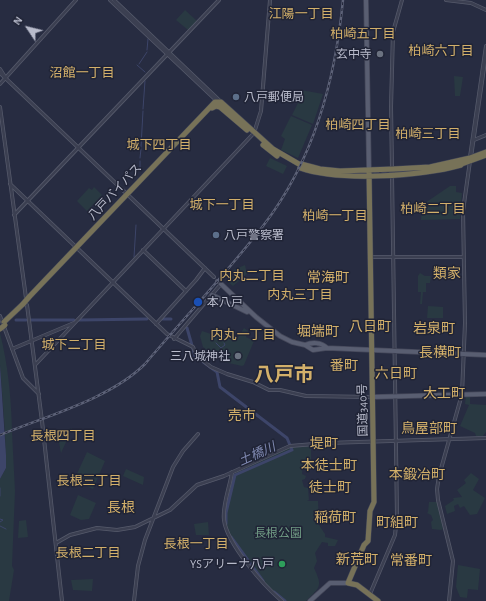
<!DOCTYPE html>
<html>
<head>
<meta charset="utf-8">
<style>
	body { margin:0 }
	#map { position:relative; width:486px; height:601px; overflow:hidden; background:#272c41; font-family:"Alegreya Sans",sans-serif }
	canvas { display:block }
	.north { position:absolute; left:8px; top:8px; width:40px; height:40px; -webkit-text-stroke:3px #202436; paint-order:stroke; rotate:305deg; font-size:11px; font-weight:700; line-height:16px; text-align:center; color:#b8bbcb }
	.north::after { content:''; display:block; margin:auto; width:14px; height:18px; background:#b8bbcb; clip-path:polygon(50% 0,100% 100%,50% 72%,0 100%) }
</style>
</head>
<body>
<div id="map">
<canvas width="486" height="601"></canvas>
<div class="north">N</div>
</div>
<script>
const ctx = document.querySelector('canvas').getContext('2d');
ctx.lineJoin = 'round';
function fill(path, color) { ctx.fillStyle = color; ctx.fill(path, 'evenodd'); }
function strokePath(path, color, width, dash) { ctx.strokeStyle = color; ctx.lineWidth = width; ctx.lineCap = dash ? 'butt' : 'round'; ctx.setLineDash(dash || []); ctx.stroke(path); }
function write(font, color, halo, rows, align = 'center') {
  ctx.font = font + ' "Alegreya Sans","Noto Sans JP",sans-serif'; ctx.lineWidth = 3; ctx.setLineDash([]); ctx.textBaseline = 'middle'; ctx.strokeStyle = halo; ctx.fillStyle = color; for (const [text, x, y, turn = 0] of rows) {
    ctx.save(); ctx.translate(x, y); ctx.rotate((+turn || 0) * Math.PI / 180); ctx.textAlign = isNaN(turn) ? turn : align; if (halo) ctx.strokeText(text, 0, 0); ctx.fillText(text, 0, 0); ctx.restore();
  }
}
const green = new Path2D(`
	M 185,10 L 197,21 L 188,30 L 176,20 Z
	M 454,76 L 463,77 L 460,96 L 455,96 Z
	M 301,90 L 323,94 L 313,124 L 292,115 L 300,99 Z
	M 291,116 L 312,125 L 298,158 L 281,150 L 285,139 L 281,136 Z
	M 270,158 L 287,166 L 283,174 L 266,166 Z
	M 450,186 L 456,186 L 456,192 L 462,193 L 460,219 L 421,220 L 422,205 Z
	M 94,187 L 102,195 L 87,211 L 77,201 L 89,188 L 92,190 Z
	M 245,265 L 247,274 L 233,286 L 228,282 L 231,271 Z
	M 420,273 L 425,276 L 431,276 L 430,283 L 426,283 L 426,292 L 423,292 L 422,304 L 420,304 L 421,292 L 418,292 L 418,276 Z
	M 428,306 L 443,307 L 443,318 L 427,318 Z
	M 244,328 L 248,331 L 246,337 L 254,341 L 244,365 L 242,366 L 224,362 L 203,347 L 200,336 L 202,331 L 214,335 L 217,333 L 236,341 Z
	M 0,333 C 8,365 11,396 12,429 L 5,432 L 0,365 Z
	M 466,395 L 470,395 L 470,404 L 486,405 L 486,432 L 483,436 L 476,436 L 475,433 L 460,426 L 469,405 L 465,404 Z
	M 72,428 L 72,429 L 61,453 L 57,432 Z
	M 12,432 L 15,491 L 12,566 L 14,570 L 9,601 L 0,601 L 0,479 L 6,468 L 5,434 Z
	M 311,446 L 311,462 L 303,463 L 302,474 L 306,476 L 305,479 L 302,480 L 304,487 L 308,488 L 309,500 L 307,501 L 318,501 L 319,525 L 325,534 L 325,537 L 338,540 L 335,546 L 328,546 L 328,543 L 322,542 L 315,553 L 317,561 L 314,568 C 323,587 320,587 306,601 L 284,601 L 265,585 L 237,547 L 227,530 L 225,513 L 233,477 L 237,471 L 289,448 Z
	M 87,452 L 105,461 L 93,489 L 84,485 L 85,482 L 75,478 Z
	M 126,469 L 144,477 L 143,485 L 123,476 Z
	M 471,473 L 479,479 L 473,490 L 485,498 L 477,514 L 470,515 L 464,506 L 460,508 L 458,504 L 454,506 L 455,511 L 447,514 L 445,506 L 454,500 L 453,498 L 462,497 L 457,490 L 466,483 L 464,480 Z
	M 78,495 L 96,503 L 89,519 L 81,520 L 70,515 Z
	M 429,502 L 437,502 L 443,529 L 441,530 L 432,529 L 431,522 L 433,520 L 431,515 L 427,513 L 428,512 Z
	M 26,520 L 28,537 L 18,538 L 19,521 Z
	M 208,522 L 209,535 L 196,535 L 194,524 Z
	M 458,565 L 480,569 L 478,590 L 468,589 L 467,598 L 460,597 L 456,587 Z
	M 93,579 L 92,591 L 73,590 L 71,580 Z`);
const water = new Path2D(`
	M 0,365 L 6,455 L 6,468 L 0,479 Z`);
const stream = new Path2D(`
	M 147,50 L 148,39
	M 139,64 L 147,52
	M 137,65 L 145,72
	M 143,109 L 145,81
	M 141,147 L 143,111
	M 140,158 L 141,149
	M 140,167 L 140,161
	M 134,257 L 136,225
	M 216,343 L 221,348 L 225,345 L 224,343
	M 0,488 L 0,496
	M 0,519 L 3,520 L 0,522
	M 0,526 L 6,529`);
const river = new Path2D(`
	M 163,319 L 171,319
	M 16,320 L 26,320
	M 31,320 L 74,320
	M 79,320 L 147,319
	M 187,328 L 195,356 L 217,372 L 220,387 L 287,438 L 292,450 L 235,475 L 226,513 L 226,524
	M 231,537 L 263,581
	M 274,592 L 285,601`);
const highwayTunnel = new Path2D(`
	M 359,173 L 397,172`);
const minor = new Path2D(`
	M 110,0 L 217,101
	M 114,0 L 221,102
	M 446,0 L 471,3 L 486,10
	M 0,69 L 5,77
	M 0,73 L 214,277
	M 0,84 L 76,0
	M 0,107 L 26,298
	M 474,140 L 486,135
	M 470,157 L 486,46
	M 471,157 L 486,54
	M 392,169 L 391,107 L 393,32 L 402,0
	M 10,184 L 167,334 L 193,347 L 197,356 L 211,367 L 227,374 L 253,382 L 269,390 L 280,390 L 306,396 L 372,397
	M 14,215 L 219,0
	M 143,250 L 186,291
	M 371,257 L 463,257
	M 27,305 L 42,421 L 62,601
	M 0,316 L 23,378 L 39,394
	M 156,324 L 196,280 L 205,268
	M 174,339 L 221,284 L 217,281
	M 12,349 L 74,323
	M 35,365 L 254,133 L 261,111 L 270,0
	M 232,472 C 230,487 222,505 224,520 C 227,544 264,586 282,601
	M 56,543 L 70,535 L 97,528 L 117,530 L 135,527 L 170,510 L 197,485 L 224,476 L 290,446 L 327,443 L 486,438
	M 370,594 L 395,535 L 397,516 L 392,176
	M 134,601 L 138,566 L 145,540 L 173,467 L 183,451 L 198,434
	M 449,601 L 453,561 L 438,500 L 437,489 L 439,476 L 462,394 L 465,323 L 463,211 L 470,161`);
const major = new Path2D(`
	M 366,0 L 369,170
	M 221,284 L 256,317 L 280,336 L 292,342 L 305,345 L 313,350 L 327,348 L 486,355
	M 212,295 L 247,312 L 249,311
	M 305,345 C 312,342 321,342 327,348
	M 372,397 L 486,394
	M 310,601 L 330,583 L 348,583`);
const highway = new Path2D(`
	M 212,108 L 216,106 L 220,107 L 247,130
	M 263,145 L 277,156
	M 467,159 L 486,152
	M 301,164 L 320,169 L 340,171 L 394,169 L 430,167 L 470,158
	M 459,165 L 486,155
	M 300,168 C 340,182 421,176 461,165
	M 369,170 L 374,502 L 370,511 L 368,541 L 364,545 L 348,583 L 357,585 L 378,601
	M 29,297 L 215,102 L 221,102 L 273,149 L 304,167
	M 4,322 L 23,304`);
const rail = new Path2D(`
	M 0,435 C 46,416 110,399 145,364 C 184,318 226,274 263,226 C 314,160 335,81 343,0`);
const highwayBridge = new Path2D(`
	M 23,304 L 29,297
	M 0,329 L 5,325`);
const markers = [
	[380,54,4,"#6b7280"],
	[236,97,4,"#5c6f8a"],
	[216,235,4,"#5c6f8a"],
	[198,302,5,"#1a4fb4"],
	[238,356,4,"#6b7280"],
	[282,564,4,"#2e9e5b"]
];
const poiNames = [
	["玄中寺",372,54],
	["八戸郵便局",244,97,"left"],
	["八戸警察署",224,235,"left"],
	["本八戸",207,302,"left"],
	["三八城神社",230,356],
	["YSアリーナ八戸",274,564]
];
const streetNames = [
	["八戸バイパス",115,192,-47],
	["国道340号",363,410,-91]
];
const parkNames = [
	["長根公園",278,533]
];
const neighbourhoodNames = [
	["江陽一丁目",301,14],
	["柏崎五丁目",363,34],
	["柏崎六丁目",441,51],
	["沼館一丁目",82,73],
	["柏崎四丁目",358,125],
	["柏崎三丁目",428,134],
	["城下四丁目",159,145],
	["城下一丁目",222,205],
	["柏崎二丁目",433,209],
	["柏崎一丁目",335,216],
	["内丸二丁目",252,276],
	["内丸三丁目",300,295],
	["内丸一丁目",243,335],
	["城下二丁目",74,345],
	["長根四丁目",63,436],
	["長根三丁目",89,481],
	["長根一丁目",196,544],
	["長根二丁目",88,553]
];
const waterNames = [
	["土橋川",257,454,-24]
];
const quarterNames = [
	["類家",447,274],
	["常海町",328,278],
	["八日町",370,327],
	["岩泉町",434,329],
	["堀端町",318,332],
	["長横町",440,353],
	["番町",344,366],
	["六日町",396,374],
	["大工町",444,394],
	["売市",242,416],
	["鳥屋部町",429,429],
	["堤町",324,444],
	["本徒士町",329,466],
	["本鍛冶町",417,475],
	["徒士町",330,488],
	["長根",121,508],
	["稲荷町",335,518],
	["町組町",397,523],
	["新荒町",357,560],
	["常番町",411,561]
];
const townNames = [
	["八戸市",284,375]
];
fill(green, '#293942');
fill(water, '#3d4569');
strokePath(stream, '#3d4569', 1);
strokePath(river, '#3d4569', 3);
strokePath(highwayTunnel, '#3d4156', 5, [5, 2.5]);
strokePath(minor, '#565a6b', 4);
strokePath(major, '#45485a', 5.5);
strokePath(highway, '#434758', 6);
strokePath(minor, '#3b3f51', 2.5);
strokePath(major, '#595e71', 4);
strokePath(highway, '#777258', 5);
strokePath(rail, '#5d6278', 2.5);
strokePath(rail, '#202436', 1, [3]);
strokePath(highwayBridge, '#434758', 6, []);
strokePath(highwayBridge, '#777258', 5);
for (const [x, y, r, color] of markers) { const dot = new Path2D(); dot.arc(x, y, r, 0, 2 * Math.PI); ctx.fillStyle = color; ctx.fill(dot); strokePath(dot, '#202436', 1.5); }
write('12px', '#b8bbcb', '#202436', poiNames, 'right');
write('12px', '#b8bbcb', '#202436', streetNames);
write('12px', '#709b84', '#202436', parkNames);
write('13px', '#d3b06a', '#202436', neighbourhoodNames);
write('italic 13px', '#808ab2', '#202436', waterNames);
write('14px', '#d3b06a', '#202436', quarterNames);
write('bold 20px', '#d3b06a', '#202436', townNames);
</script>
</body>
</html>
